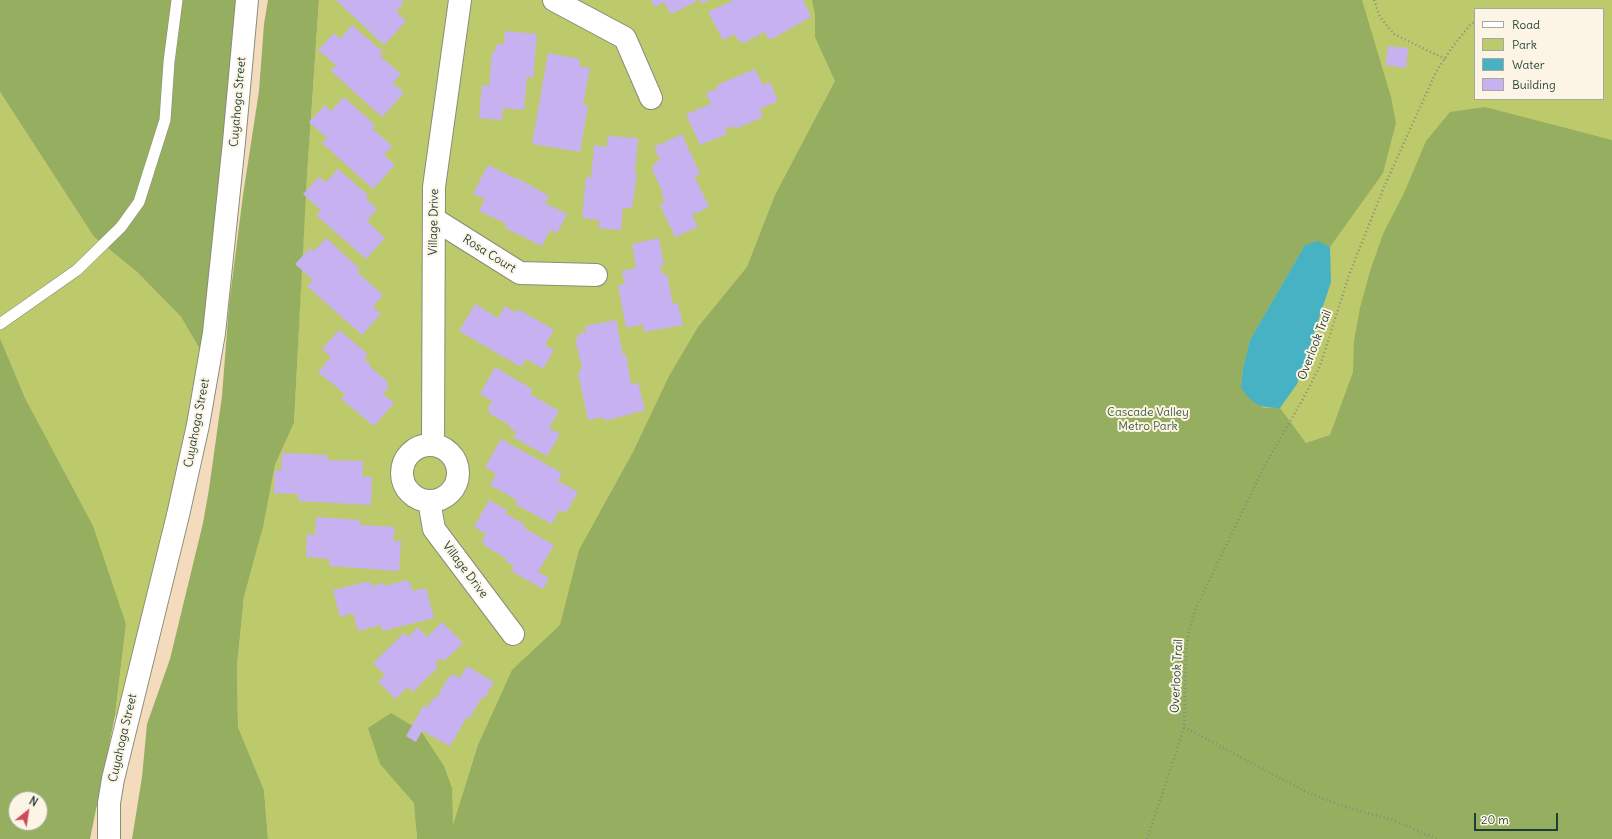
<!DOCTYPE html>
<html>
<head>
<meta charset="utf-8">
<style>
	body { margin:0 }
	#map { position:relative; width:1612px; height:839px; overflow:hidden; background:#f4dbbd; font-family:Delius,sans-serif }
	canvas { display:block }
	.legend { position:absolute; left:1474px; top:8px; width:130px; height:92px; box-sizing:border-box; background:#fcf5e5; border:1px solid #a4ab9e; margin:0; padding:5px 7px; list-style:none; font-size:12px; color:#1f3d34 }
	.legend li { display:flex; align-items:center; gap:8px; height:20px }
	.legend b { width:20px; border:1px solid #a4ab9e }
	.north { position:absolute; left:8px; top:791px; width:40px; height:40px; box-sizing:border-box; background:#fcf5e5; border:1px solid #a4ab9e; border-radius:50%; rotate:30deg; font-size:11px; font-weight:700; line-height:16px; text-align:center; color:#1f3d34 }
	.north::after { content:''; display:block; margin:auto; width:14px; height:18px; background:#d1495b; clip-path:polygon(50% 0,100% 100%,50% 72%,0 100%) }
	.scale { position:absolute; left:1474px; top:813px; width:84px; height:18px; box-sizing:border-box; border:2px solid #1f3d34; border-top:0; padding-left:5px; font-size:12px; line-height:14px; white-space:nowrap; color:#1f3d34; -webkit-text-stroke:3px #fcf5e5; paint-order:stroke }
</style>
</head>
<body>
<div id="map">
<canvas width="1612" height="839"></canvas>
<ul class="legend">
<li><b style="height:5px;background:#fff"></b>Road</li>
<li><b style="height:11px;background:#bdca6c"></b>Park</li>
<li><b style="height:11px;background:#46b2c3"></b>Water</li>
<li><b style="height:11px;background:#c8b1f0"></b>Building</li>
</ul>
<div class="north">N</div>
<div class="scale">20 m</div>
</div>
<script>
const ctx = document.querySelector('canvas').getContext('2d');
ctx.lineJoin = 'round';
function fill(path, color) { ctx.fillStyle = color; ctx.fill(path, 'evenodd'); }
function strokePath(path, color, width, dash) { ctx.strokeStyle = color; ctx.lineWidth = width; ctx.lineCap = dash ? 'butt' : 'round'; ctx.setLineDash(dash || []); ctx.stroke(path); }
function write(font, color, halo, rows, align = 'center') {
  ctx.font = font + ' Delius,sans-serif'; ctx.lineWidth = 4; ctx.setLineDash([]); ctx.textBaseline = 'middle'; ctx.strokeStyle = halo; ctx.fillStyle = color; for (const [text, x, y, turn = 0] of rows) {
    ctx.save(); ctx.translate(x, y); ctx.rotate((+turn || 0) * Math.PI / 180); ctx.textAlign = isNaN(turn) ? turn : align; if (halo) ctx.strokeText(text, 0, 0); ctx.fillText(text, 0, 0); ctx.restore();
  }
}
const green = new Path2D(`
	M 319,0 L 1612,0 L 1612,839 L 438,839 L 416,826 L 417,839 L 268,839 L 264,790 L 238,727 L 237,666 L 244,597 L 260,538 L 275,465 L 294,423 L 305,204 ZM 1475,9 L 1603,9 L 1603,99 L 1475,99 Z
	M 0,92 L 94,237 L 137,272 L 181,317 L 199,348 L 204,388 L 128,717 L 115,716 L 126,624 L 26,400 L 0,338 Z`);
const forest = new Path2D(`
	M 0,0 L 245,0 L 214,333 L 199,348 L 181,317 L 137,272 L 94,237 L 0,92 Z
	M 268,0 L 319,0 L 307,176 L 294,423 L 275,465 L 263,527 L 244,597 L 237,666 L 238,727 L 264,790 L 268,839 L 132,839 L 142,777 L 147,724 L 170,659 L 203,523 L 209,489 L 222,396 L 229,305 L 243,195 L 259,91 L 264,24 Z
	M 812,0 L 1362,0 L 1391,97 L 1396,123 L 1383,173 L 1330,247 L 1318,242 L 1305,245 L 1250,340 L 1243,368 L 1241,388 L 1264,408 L 1280,408 L 1306,443 L 1330,435 L 1353,372 L 1354,341 L 1360,308 L 1370,271 L 1383,234 L 1404,193 L 1426,141 L 1450,112 L 1485,107 L 1612,140 L 1612,839 L 417,839 L 414,803 L 380,764 L 368,728 L 391,713 L 421,731 L 444,766 L 452,788 L 453,825 L 478,745 L 512,670 L 560,625 L 579,550 L 633,452 L 669,376 L 698,327 L 747,267 L 775,195 L 835,81 L 815,37 L 815,15 Z
	M 0,338 L 26,400 L 93,526 L 126,624 L 115,716 L 90,839 L 0,839 ZM 16,799 L 40,799 L 40,823 L 16,823 Z`);
const water = new Path2D(`
	M 1318,241 L 1330,247 L 1331,282 L 1297,384 L 1280,408 C 1260,408 1254,405 1241,388 L 1243,368 L 1250,340 L 1305,245 Z`);
const building = new Path2D(`
	M 336,0 L 401,0 L 404,3 L 396,11 L 406,21 L 384,45 Z
	M 651,0 L 699,0 L 671,14 L 664,2 L 655,7 Z
	M 700,0 L 709,0 L 702,4 Z
	M 734,0 L 803,0 L 811,17 L 770,40 L 764,32 L 744,43 L 738,40 L 735,34 L 723,40 L 708,12 Z
	M 352,25 L 383,52 L 380,56 L 401,74 L 393,83 L 404,93 L 382,117 L 331,71 L 336,65 L 318,50 L 334,33 L 340,39 Z
	M 505,31 L 537,34 L 533,78 L 527,77 L 524,110 L 503,108 L 502,120 L 479,118 L 482,85 L 489,86 L 492,53 L 496,49 L 497,44 L 504,44 Z
	M 1388,46 L 1408,48 L 1406,68 L 1386,65 Z
	M 548,53 L 580,59 L 579,66 L 590,68 L 583,105 L 588,105 L 580,152 L 532,144 Z
	M 755,69 L 763,85 L 770,82 L 778,101 L 760,109 L 763,117 L 735,129 L 733,126 L 725,129 L 727,134 L 700,145 L 686,114 L 711,104 L 706,93 L 718,88 L 717,85 Z
	M 344,97 L 375,125 L 372,128 L 392,146 L 384,155 L 395,165 L 373,189 L 322,143 L 327,138 L 309,122 L 325,105 L 331,111 Z
	M 682,134 L 700,174 L 695,177 L 709,207 L 692,215 L 698,227 L 675,237 L 660,205 L 665,202 L 661,194 L 663,193 L 652,169 L 654,164 L 660,160 L 654,147 Z
	M 608,136 L 638,138 L 635,173 L 637,174 L 632,208 L 623,208 L 621,230 L 599,228 L 599,220 L 582,218 L 586,177 L 591,178 L 594,145 L 607,147 Z
	M 488,165 L 519,180 L 519,179 L 549,196 L 545,203 L 567,214 L 557,233 L 550,230 L 542,246 L 505,228 L 507,224 L 479,211 L 485,199 L 473,194 Z
	M 338,169 L 369,196 L 366,199 L 377,209 L 367,221 L 385,238 L 366,259 L 316,215 L 321,210 L 303,194 L 319,177 L 326,182 Z
	M 326,238 L 360,269 L 357,272 L 383,295 L 373,307 L 381,314 L 362,335 L 307,286 L 313,280 L 295,264 L 310,248 L 314,251 Z
	M 659,238 L 664,265 L 660,266 L 662,274 L 667,274 L 673,304 L 678,303 L 683,325 L 644,332 L 643,324 L 626,328 L 618,285 L 625,284 L 622,271 L 636,268 L 632,244 Z
	M 475,304 L 498,318 L 505,306 L 516,313 L 518,309 L 554,330 L 545,345 L 554,350 L 543,369 L 526,359 L 521,367 L 459,331 Z
	M 616,320 L 623,355 L 626,354 L 631,384 L 638,383 L 645,410 L 605,421 L 604,417 L 588,420 L 578,373 L 582,368 L 575,338 L 579,338 L 578,334 L 586,332 L 585,326 Z
	M 339,330 L 368,354 L 364,359 L 371,365 L 369,366 L 387,381 L 388,388 L 383,394 L 394,403 L 374,426 L 341,399 L 345,394 L 318,372 L 331,357 L 322,349 Z
	M 495,367 L 532,389 L 530,394 L 559,411 L 549,428 L 560,434 L 547,456 L 513,437 L 517,432 L 509,428 L 510,425 L 490,414 L 488,408 L 492,401 L 480,394 Z
	M 501,439 L 562,473 L 558,481 L 578,492 L 566,513 L 559,510 L 552,524 L 515,504 L 517,500 L 490,485 L 496,474 L 485,467 Z
	M 282,453 L 328,455 L 327,460 L 363,461 L 362,476 L 372,477 L 371,505 L 298,501 L 298,494 L 274,493 L 275,470 L 281,471 Z
	M 489,500 L 507,510 L 505,513 L 525,525 L 524,528 L 554,545 L 538,572 L 549,578 L 543,589 L 511,571 L 514,566 L 505,561 L 507,559 L 485,546 L 482,541 L 486,534 L 474,527 Z
	M 316,517 L 360,520 L 360,525 L 395,527 L 393,541 L 401,541 L 399,571 L 329,566 L 330,559 L 306,557 L 307,534 L 315,535 Z
	M 406,580 L 411,584 L 412,591 L 426,588 L 434,618 L 382,631 L 381,625 L 358,631 L 353,613 L 340,617 L 333,590 L 370,581 L 371,586 L 384,583 L 385,586 Z
	M 442,622 L 463,643 L 444,661 L 441,658 L 435,664 L 438,667 L 413,692 L 408,687 L 395,699 L 378,681 L 385,675 L 373,663 L 404,633 L 408,637 L 418,627 L 427,637 Z
	M 467,666 L 494,682 L 484,699 L 481,698 L 470,718 L 467,717 L 450,746 L 422,731 L 416,742 L 406,736 L 424,705 L 428,707 L 433,698 L 436,699 L 448,678 L 453,674 L 460,678 Z`);
const path = new Path2D(`
	M 1374,0 L 1380,17 L 1394,34 L 1445,59
	M 1184,727 L 1306,792 L 1346,807 L 1393,820 L 1437,839
	M 1147,839 L 1171,768 L 1184,727 L 1186,652 L 1189,631 L 1195,610 L 1264,467 L 1303,399 L 1320,366 L 1349,275 L 1384,187 L 1436,72 L 1453,46 L 1471,24 L 1475,22`);
const service = new Path2D(`
	M 0,324 L 77,270 L 121,227 L 139,202 L 165,120 L 169,62 L 177,0`);
const minor = new Path2D(`
	M 554,0 L 625,38 L 651,98
	M 434,219 L 520,273 L 596,275
	M 433,445 L 434,187 L 460,0
	M402 473a28 28 0 1 1 56 0a28 28 0 1 1-56 0Z
	M 429,501 L 434,529 L 513,634`);
const tertiary = new Path2D(`
	M 109,839 L 109,803 L 113,779 L 178,515 L 198,425 L 214,333 L 234,142 L 247,0`);
const streetNames = [
	["Cuyahoga Street",238,102,-85],
	["Village Drive",434,222,-89],
	["Rosa Court",489,254,32],
	["Overlook Trail",1315,345,-69],
	["Cuyahoga Street",197,423,-79],
	["Village Drive",465,570,53],
	["Overlook Trail",1177,676,-87],
	["Cuyahoga Street",123,738,-77]
];
const parkNames = [
	["Cascade Valley",1148,413],
	["Metro Park",1148,427]
];
fill(green, '#bdca6c');
fill(forest, '#96ae60');
fill(water, '#46b2c3');
fill(building, '#c8b1f0');
strokePath(service, '#8a8c78', 12);
strokePath(minor, '#8a8c78', 24);
strokePath(tertiary, '#8a8c78', 24);
strokePath(path, '#8a8c78', 2.5, [1, 3]);
strokePath(service, '#fff', 11);
strokePath(minor, '#fff', 22);
strokePath(tertiary, '#fff', 22);
write('12px', '#1f3d34', '#fcf5e5', streetNames);
write('12px', '#3f593f', '#fcf5e5', parkNames);
</script>
</body>
</html>
